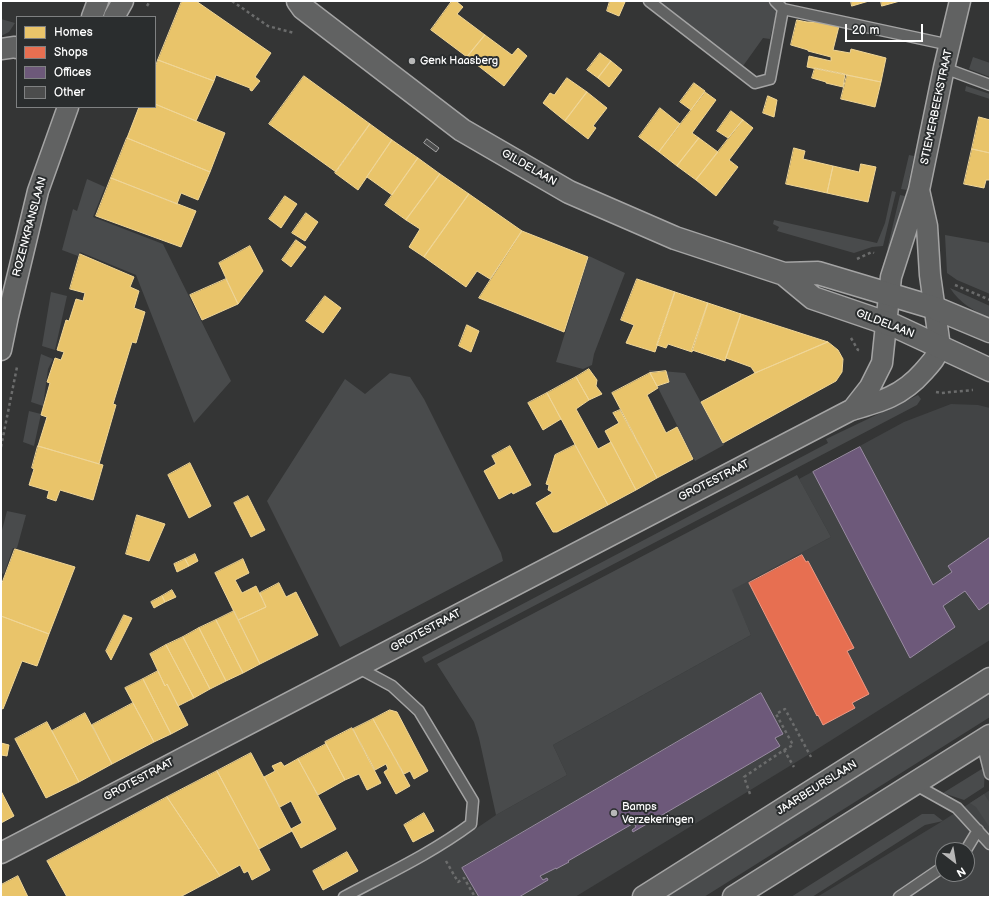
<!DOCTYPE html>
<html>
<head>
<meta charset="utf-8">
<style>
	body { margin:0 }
	#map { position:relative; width:991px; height:898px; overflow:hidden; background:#343535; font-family:"Balsamiq Sans",sans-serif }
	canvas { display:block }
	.frame { position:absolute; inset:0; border:2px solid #fff; pointer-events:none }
	.legend { position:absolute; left:16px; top:16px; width:140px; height:92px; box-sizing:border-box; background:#2a2d2e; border:1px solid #7f8182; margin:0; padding:5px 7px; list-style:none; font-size:12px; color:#fff }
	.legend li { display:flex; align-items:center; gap:8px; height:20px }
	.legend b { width:20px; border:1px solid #7f8182 }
	.north { position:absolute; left:935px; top:842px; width:40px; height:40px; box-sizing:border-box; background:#2a2d2e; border:1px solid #7f8182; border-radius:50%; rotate:149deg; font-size:11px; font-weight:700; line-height:16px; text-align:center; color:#fff }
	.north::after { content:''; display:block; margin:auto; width:14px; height:18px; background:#b8b8b8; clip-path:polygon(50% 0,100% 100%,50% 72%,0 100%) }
	.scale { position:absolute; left:845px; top:24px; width:78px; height:18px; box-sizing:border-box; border:2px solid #fff; border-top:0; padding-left:5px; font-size:12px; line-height:14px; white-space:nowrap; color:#fff; -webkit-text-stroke:3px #2a2d2e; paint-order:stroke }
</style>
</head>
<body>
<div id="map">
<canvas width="991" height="898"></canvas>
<div class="frame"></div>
<ul class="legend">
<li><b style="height:11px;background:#e9c46a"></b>Homes</li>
<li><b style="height:11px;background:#e76f51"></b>Shops</li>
<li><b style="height:11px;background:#6d597a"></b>Offices</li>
<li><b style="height:11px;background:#4c4d4d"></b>Other</li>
</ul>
<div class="north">N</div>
<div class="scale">20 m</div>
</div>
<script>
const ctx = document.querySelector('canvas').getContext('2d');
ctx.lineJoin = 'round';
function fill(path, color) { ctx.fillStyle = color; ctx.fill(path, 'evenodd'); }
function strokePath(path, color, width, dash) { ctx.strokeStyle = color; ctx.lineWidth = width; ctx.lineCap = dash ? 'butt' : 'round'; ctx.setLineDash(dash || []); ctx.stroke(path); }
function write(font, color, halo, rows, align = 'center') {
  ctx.font = font + ' "Balsamiq Sans",sans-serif'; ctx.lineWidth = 4; ctx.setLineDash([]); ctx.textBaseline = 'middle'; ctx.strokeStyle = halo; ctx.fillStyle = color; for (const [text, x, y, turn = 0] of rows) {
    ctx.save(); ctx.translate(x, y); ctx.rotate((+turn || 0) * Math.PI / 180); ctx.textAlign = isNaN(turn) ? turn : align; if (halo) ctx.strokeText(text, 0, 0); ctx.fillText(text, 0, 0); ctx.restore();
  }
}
const built = new Path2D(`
	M 951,404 L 978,405 L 990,408 L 990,640 L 811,753 L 575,897 L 357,897 L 452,845 L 496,815 L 567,775 L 553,745 L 751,635 L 731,590 L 831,537 L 799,479 L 904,422 Z
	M 990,790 L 990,897 L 817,897 L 941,822 ZM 943,850 L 967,850 L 967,874 L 943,874 Z`);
const green = new Path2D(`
	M 656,1 L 767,1 L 777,10 L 770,39 L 763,38 L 743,66 Z
	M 1,19 L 15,23 L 9,32 L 1,36 Z
	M 973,57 L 990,63 L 990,77 L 969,69 Z
	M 966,86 L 990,94 L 990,99 L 965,91 Z
	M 909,155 L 914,156 L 907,190 L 901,189 Z
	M 87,179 L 105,187 L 93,217 L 163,244 L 231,381 L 194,423 L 136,275 L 80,252 L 78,256 L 62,250 L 73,209 L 77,211 Z
	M 892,191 L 896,192 L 883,246 L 872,247 L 854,253 L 777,231 L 779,227 L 773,224 L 774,220 L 877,243 L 885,223 Z
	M 900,195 L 905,196 C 901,214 899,236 887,250 Z
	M 945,235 L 990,243 L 990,294 L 957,280 L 947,273 Z
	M 589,256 L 625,273 L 594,354 L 592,365 L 583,369 L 556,362 Z
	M 950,288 L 990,306 L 990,319 C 974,310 960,304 950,288 Z
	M 51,292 L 67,296 L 55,350 L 42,346 Z
	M 41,354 L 53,359 L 48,369 L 43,406 L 31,402 Z
	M 649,370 L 685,373 L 724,445 L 695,461 Z
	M 390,373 L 410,377 L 424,399 L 501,553 L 503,561 L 340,647 L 267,501 L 345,379 L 365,394 Z
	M 918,395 L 921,399 L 917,405 L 425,663 L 422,657 L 828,443 L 826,439 Z
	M 29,411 L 41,414 L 34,446 L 23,442 Z
	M 797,475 L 831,537 L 732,590 L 751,635 L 553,745 L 567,775 L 496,815 L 479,738 L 474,722 L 437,664 Z
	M 7,511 L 26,515 L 17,548 L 13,548 L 4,574 L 1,573 L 1,534 Z
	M 990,694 L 990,717 L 704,897 L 667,897 Z
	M 985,767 L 984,787 L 964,800 L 943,793 Z
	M 984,794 L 990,803 L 990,828 L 976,807 L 970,803 Z
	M 922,814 L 934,814 L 943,821 L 925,825 L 812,897 L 791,897 Z`);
const homes = new Path2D(`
	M 182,1 L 196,1 L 271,53 L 255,77 L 260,81 L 252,91 L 250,90 L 250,88 L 216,75 L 214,81 L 158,60 Z
	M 452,1 L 456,1 L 463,7 L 457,14 L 485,35 L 467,57 L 431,30 Z
	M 610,1 L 625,2 L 619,16 L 607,11 Z
	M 851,1 L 869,1 L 852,6 Z
	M 881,1 L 900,1 L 882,6 Z
	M 797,20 L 807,22 L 814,22 L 815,21 L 839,26 L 833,50 L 850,53 L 851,49 L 886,58 L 881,82 L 807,67 L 809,56 L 831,61 L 831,57 L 808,51 L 808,50 L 791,45 Z
	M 485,35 L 512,55 L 518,48 L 527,56 L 504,86 L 467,57 Z
	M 600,53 L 611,61 L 598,78 L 587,70 Z
	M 158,60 L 214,81 L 196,121 L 155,104 L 155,68 Z
	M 611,61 L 622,70 L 609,87 L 598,78 Z
	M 815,68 L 845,74 L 843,87 L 826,83 L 826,82 L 812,78 Z
	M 847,75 L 881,82 L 875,107 L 841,99 Z
	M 304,76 L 370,124 L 336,172 L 269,124 Z
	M 567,78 L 587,92 L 565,121 L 543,103 L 550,93 L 554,95 Z
	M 694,83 L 705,91 L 691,110 L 680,102 Z
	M 587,92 L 607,108 L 593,126 L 596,128 L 588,139 L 565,121 Z
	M 705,92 L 716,100 L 692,133 L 699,138 L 677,166 L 659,152 Z
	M 768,96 L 777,100 L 774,117 L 763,113 Z
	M 155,104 L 225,133 L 210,172 L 127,138 L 139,107 L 155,107 Z
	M 660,108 L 680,124 L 659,152 L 639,137 Z
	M 731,111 L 743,120 L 728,138 L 717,131 Z
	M 979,117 L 990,120 L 990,153 L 972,149 Z
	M 743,120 L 753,128 L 729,160 L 738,167 L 716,196 L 696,180 Z
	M 370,124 L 392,140 L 358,190 L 335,173 Z
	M 127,138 L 210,172 L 198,200 L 181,193 L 177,204 L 111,178 Z
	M 699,138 L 718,152 L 696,180 L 677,166 Z
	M 392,140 L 418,158 L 392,195 L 367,177 Z
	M 794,148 L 805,151 L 803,159 L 833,166 L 827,193 L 786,184 Z
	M 972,149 L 990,153 L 990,180 L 986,180 L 984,188 L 964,184 Z
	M 418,158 L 440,174 L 406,220 L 385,205 Z
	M 861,164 L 876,167 L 868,202 L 827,193 L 833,166 L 859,172 Z
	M 440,174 L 469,194 L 424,257 L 409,247 L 420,229 L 406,220 Z
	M 111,178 L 196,211 L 181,247 L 96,216 Z
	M 469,194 L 522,231 L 490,279 L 477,271 L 466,287 L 424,257 Z
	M 285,196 L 297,204 L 281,228 L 269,219 Z
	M 306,213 L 318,222 L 305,241 L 292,233 Z
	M 522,231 L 588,257 L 564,332 L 479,298 Z
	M 296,240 L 306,247 L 291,267 L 282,260 Z
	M 250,246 L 263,271 L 238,304 L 219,263 Z
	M 80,254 L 134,277 L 130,287 L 139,291 L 134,308 L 145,312 L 136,343 L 132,342 L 113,404 L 116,405 L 99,464 L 38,446 L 47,417 L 41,415 L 50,383 L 47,382 L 55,358 L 61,360 L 64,352 L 57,350 L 66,320 L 69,321 L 76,299 L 83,301 L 85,293 L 70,289 Z
	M 226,279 L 238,304 L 202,320 L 190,295 Z
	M 637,279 L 675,292 L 655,352 L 626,343 L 634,325 L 621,320 Z
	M 675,292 L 708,303 L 692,352 L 668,344 L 666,348 L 657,345 Z
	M 325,296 L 341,308 L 323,333 L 306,321 Z
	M 708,303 L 741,314 L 725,361 L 692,350 Z
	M 741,314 L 828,342 L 755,373 L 751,367 L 726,358 Z
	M 467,325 L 479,331 L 471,352 L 459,346 Z
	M 828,342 L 838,350 L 843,359 L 842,372 L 836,381 L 723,443 L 701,402 L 755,373 Z
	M 589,369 L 597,380 L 596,386 L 602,394 L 589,400 L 576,377 Z
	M 666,371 L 669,382 L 657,386 L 650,373 Z
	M 650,373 L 658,388 L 647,395 L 666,433 L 677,427 L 693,459 L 657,478 L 612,393 Z
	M 576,377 L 589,400 L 576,409 L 598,449 L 611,442 L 636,490 L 608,505 L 547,393 Z
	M 547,393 L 561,419 L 543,430 L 528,403 Z
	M 620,410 L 657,478 L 636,490 L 605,431 L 619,423 L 613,413 Z
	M 575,445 L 608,505 L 557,532 L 553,532 L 536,503 L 551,494 L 552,492 L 548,490 L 549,485 L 546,484 L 555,455 Z
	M 38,446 L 103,465 L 93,500 L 60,490 L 56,501 L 47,498 L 49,491 L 29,485 L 34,469 L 32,468 Z
	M 510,446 L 531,485 L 513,494 L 512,492 L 499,499 L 484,471 L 496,464 L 492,456 Z
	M 190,463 L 211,506 L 189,518 L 168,475 Z
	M 248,496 L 265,530 L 251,537 L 234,503 Z
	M 137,515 L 165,524 L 149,561 L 126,554 Z
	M 15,549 L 75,567 L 49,634 L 1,616 L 1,586 Z
	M 195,554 L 198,561 L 189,566 L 185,559 Z
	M 185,559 L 189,566 L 177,572 L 174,564 Z
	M 243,559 L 249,573 L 235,580 L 242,593 L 256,586 L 266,607 L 238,620 L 215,573 Z
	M 279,583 L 286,597 L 296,592 L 318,635 L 260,664 L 238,620 L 266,607 L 260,593 Z
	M 172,590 L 176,597 L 165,602 L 162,596 Z
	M 162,596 L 165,602 L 154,608 L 151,602 Z
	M 234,611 L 260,664 L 243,673 L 216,620 Z
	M 124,615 L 132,618 L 111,660 L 106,651 Z
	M 1,616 L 49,634 L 37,666 L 22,661 L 3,709 L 1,708 Z
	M 216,620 L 243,673 L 226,681 L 199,628 Z
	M 199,628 L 226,681 L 210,689 L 183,637 Z
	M 183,637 L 210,689 L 194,698 L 166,645 Z
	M 166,645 L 194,698 L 178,706 L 167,684 L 165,686 L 150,654 Z
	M 158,671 L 165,686 L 167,684 L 188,725 L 171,734 L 143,679 Z
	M 143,679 L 171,734 L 154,742 L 125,688 Z
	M 133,703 L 154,742 L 112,764 L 92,725 Z
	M 390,710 L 397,712 L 428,771 L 414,779 L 410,771 L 404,774 L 373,719 Z
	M 85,713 L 112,764 L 79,782 L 52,731 Z
	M 373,719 L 410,786 L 396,794 L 384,772 L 388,769 L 386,764 L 375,770 L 353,729 Z
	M 47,722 L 79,782 L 46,798 L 15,739 Z
	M 352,728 L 381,783 L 367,790 L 359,774 L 345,780 L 325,742 Z
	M 1,743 L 9,745 L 7,756 L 1,755 Z
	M 326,744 L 345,780 L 318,795 L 298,759 Z
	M 251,753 L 292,831 L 259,849 L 217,771 Z
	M 298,759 L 336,829 L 301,848 L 291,829 L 302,823 L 291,801 L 280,807 L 264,777 L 275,771 L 272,766 L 281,762 L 284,766 Z
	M 217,771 L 270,870 L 252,880 L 248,871 L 244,873 L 240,865 L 220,876 L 167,797 Z
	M 1,791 L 14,816 L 1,823 Z
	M 167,797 L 220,876 L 180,897 L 67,897 L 47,861 Z
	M 424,813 L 434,831 L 413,842 L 404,825 Z
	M 347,852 L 358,871 L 323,890 L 313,871 Z
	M 18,876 L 28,897 L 1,897 L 1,885 Z`);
const shops = new Path2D(`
	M 802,555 L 806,562 L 808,561 L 854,648 L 847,651 L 869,694 L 852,703 L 855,708 L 823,725 L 818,715 L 817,716 L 749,583 Z`);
const offices = new Path2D(`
	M 860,447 L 933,585 L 952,572 L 948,566 L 990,537 L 990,602 L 979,610 L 965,591 L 943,606 L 955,627 L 910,658 L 813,472 Z
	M 761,693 L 783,734 L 775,738 L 780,746 L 633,832 L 632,830 L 636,827 L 634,823 L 568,861 L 569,862 L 556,869 L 556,868 L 540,876 L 543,880 L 547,878 L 548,880 L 519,897 L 479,897 L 462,868 Z`);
const building = new Path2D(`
	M 427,139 L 439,148 L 436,152 L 424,143 Z`);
const path = new Path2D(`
	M 232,1 L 268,26 L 294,33
	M 147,6 L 150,1
	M 857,259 L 872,252 L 874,253
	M 955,285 L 990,300
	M 851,338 L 858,350 L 860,351
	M 936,392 L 941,393 L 973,390
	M 1,447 L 17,367
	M 784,750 L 793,745 L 776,714 L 785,709 L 811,757
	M 750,794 L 744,777 L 784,750 L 794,767
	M 446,861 L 458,882 L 464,878 L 475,897`);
const lane = new Path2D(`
	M 649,1 L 755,83 L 770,79 L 783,9 L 775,1
	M 783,9 L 950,45
	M 944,68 L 990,85
	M 982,742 L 990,774
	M 914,784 L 957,808 L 990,844
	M 966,850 L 978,830
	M 344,897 C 387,874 432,853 471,824 L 473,801 L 419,711 L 392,686 L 357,667
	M 899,897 L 943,867`);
const street = new Path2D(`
	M 92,17 L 98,1
	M 114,17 L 123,1
	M 1,49 L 15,47 L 17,48
	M 1,350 L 8,316 L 38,191 L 68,107
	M 852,410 L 870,387 L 882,363 L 891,277 L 919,190 L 944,68 L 960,1
	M 1,853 L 851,410 C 880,402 902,396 923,372 C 931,363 936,358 940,347 L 930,275 L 927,226 L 919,190`);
const secondary = new Path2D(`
	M 298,1 L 303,8 L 462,130 L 569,192 L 675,238 L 784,274 L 813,298 L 895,326 L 990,370
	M 784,274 L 818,273 L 935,308 L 990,331
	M 644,897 L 990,679
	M 734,897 L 990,736`);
const markers = [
	[412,61,4,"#b8b8b8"],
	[614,813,4,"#b8b8b8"]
];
const poiNames = [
	["Genk Haasberg",420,61],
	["Bamps",622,807],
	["Verzekeringen",622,820]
];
const streetNames = [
	["STIEMERBEEKSTRAAT",937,107,-78],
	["GILDELAAN",529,168,30],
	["ROZENKRANSLAAN",30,227,-75],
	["GILDELAAN",885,324,21],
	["GROTESTRAAT",714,481,-27],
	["GROTESTRAAT",426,631,-28],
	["GROTESTRAAT",139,780,-28],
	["JAARBEURSLAAN",817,788,-32]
];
fill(built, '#424445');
fill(green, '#494b4c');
fill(homes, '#e9c46a');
strokePath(homes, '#f0d697', 1);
fill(shops, '#e76f51');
strokePath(shops, '#ee9a85', 1);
fill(offices, '#6d597a');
strokePath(offices, '#998ba2', 1);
fill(building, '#4c4d4d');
strokePath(building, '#a4a4a4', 1);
strokePath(lane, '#a4a4a4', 13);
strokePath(street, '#a4a4a4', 23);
strokePath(secondary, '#a4a4a4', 25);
strokePath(path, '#6b6c6c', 2.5, [3, 3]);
strokePath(lane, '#616262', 10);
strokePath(street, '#616262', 20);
strokePath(secondary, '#616262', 22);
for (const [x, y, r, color] of markers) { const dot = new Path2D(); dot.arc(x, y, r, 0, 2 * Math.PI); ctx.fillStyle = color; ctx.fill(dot); strokePath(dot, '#2a2d2e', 1.5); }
write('11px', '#fff', '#2a2d2e', poiNames, 'left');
write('11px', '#fff', '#2a2d2e', streetNames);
</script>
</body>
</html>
